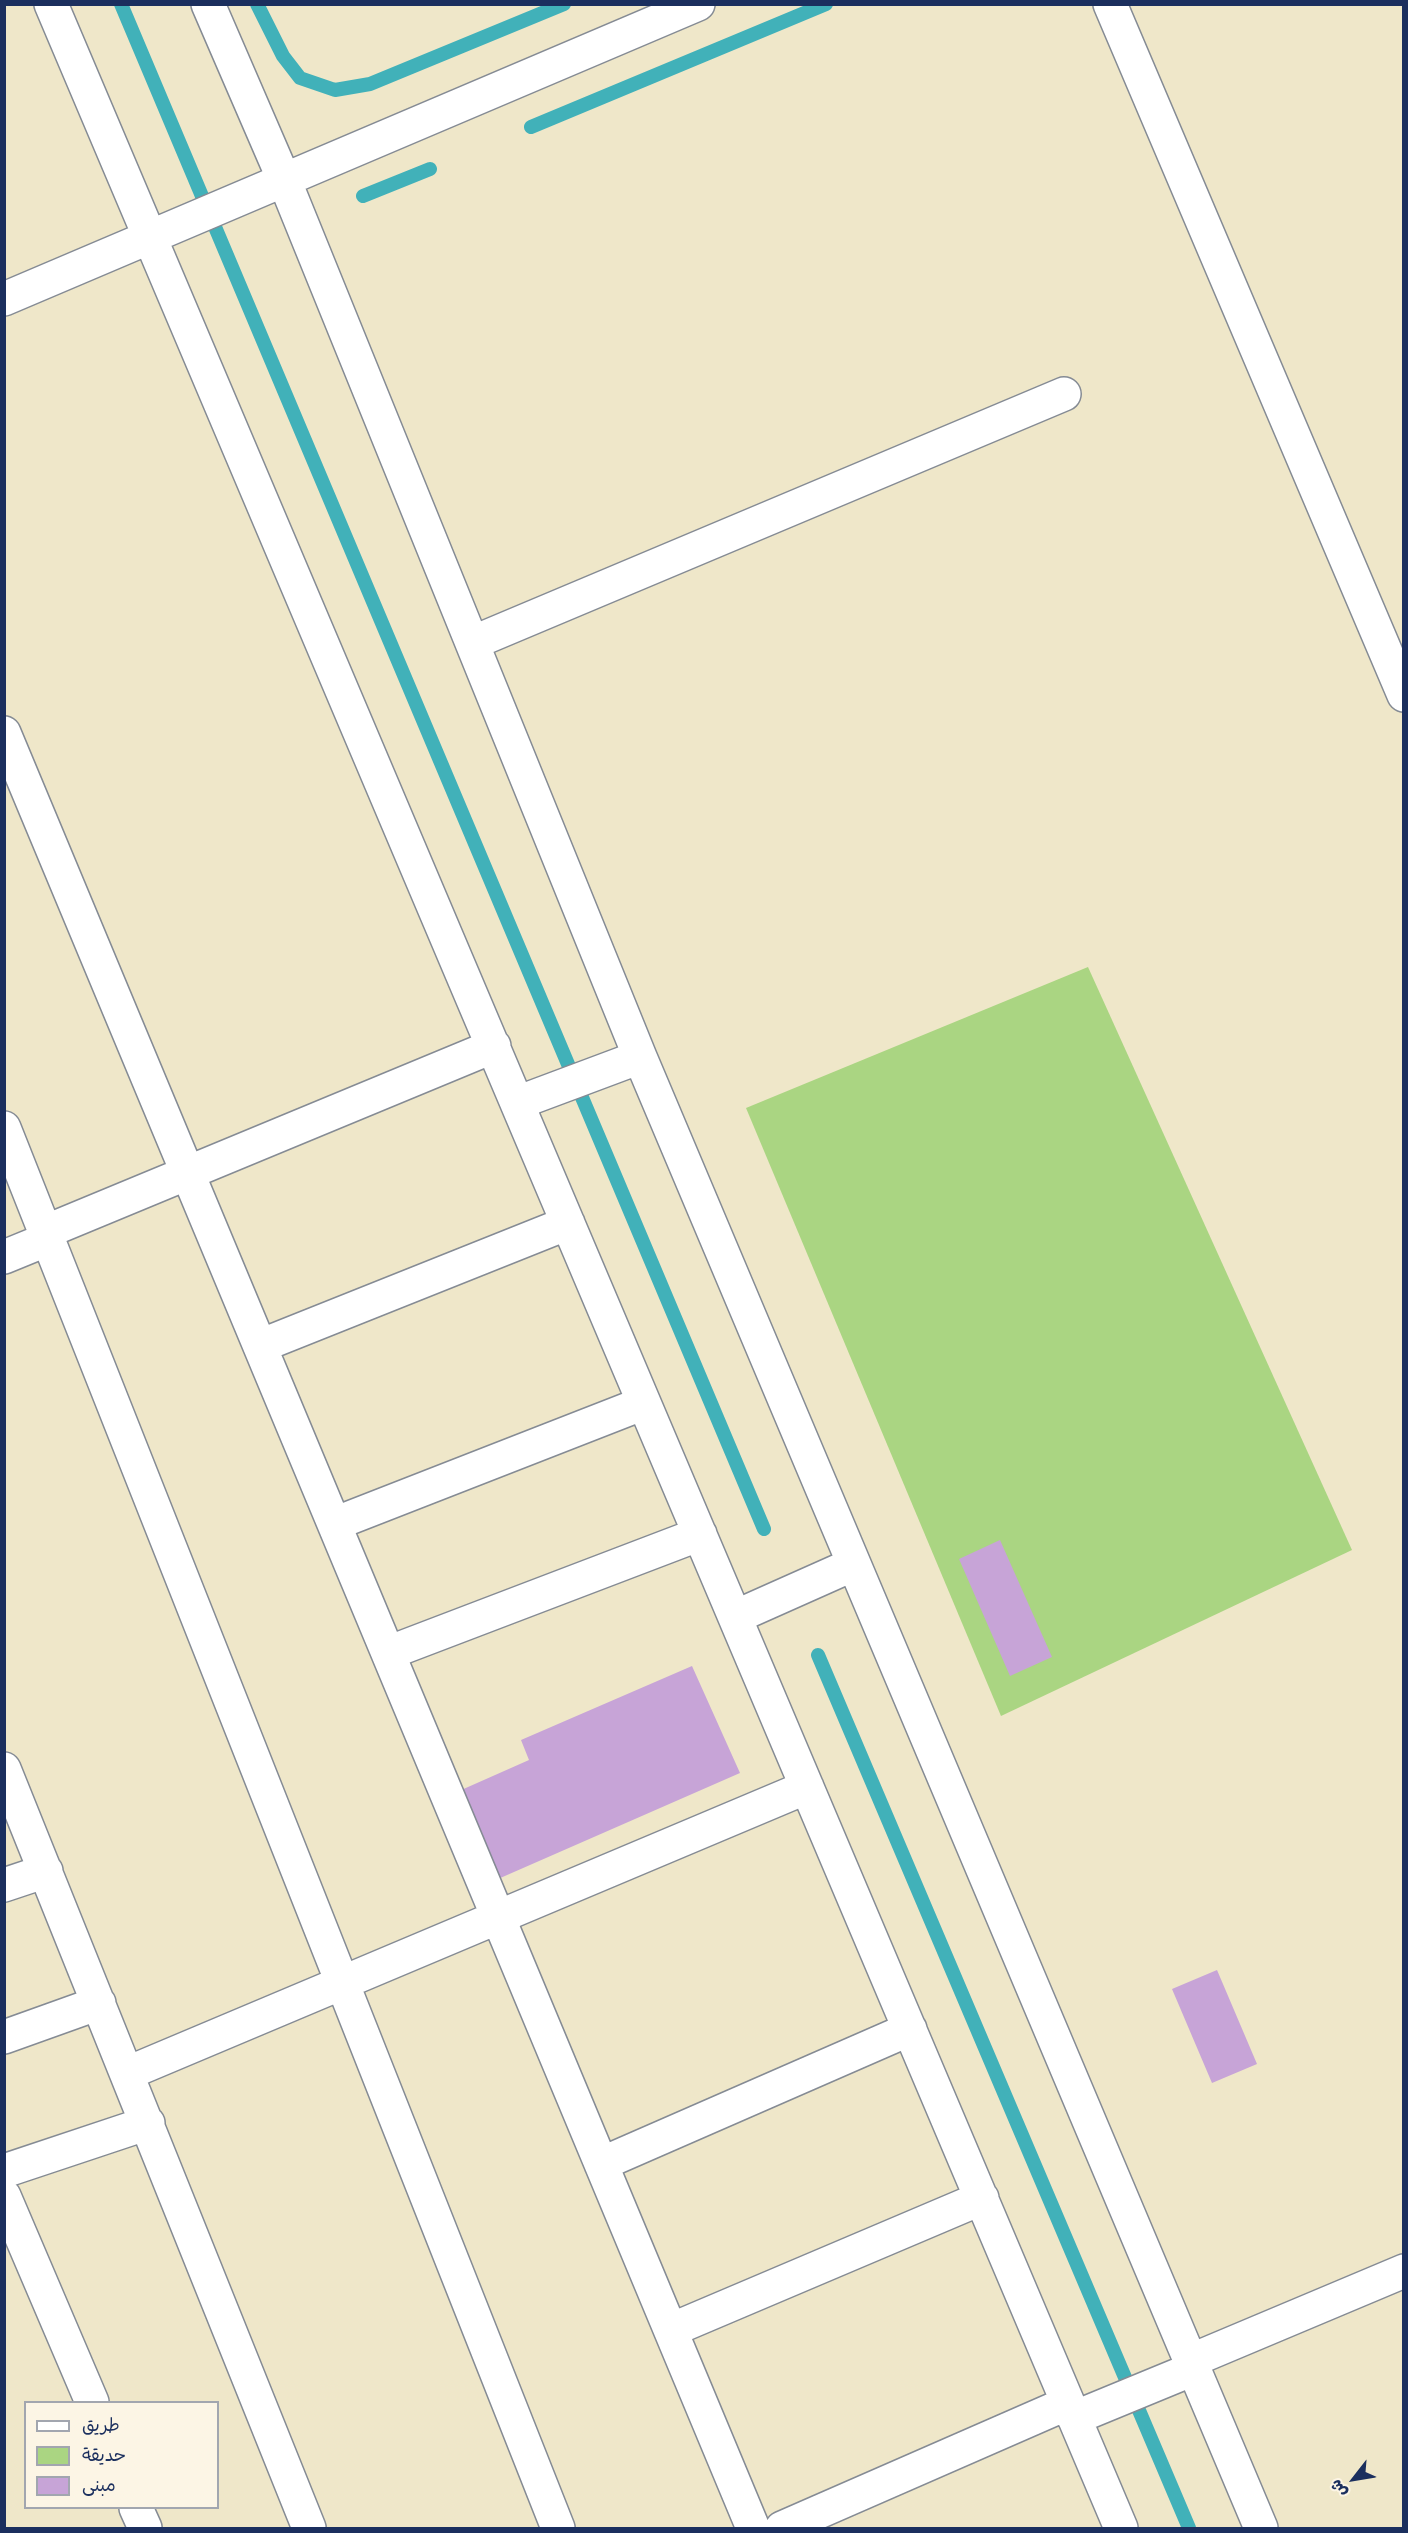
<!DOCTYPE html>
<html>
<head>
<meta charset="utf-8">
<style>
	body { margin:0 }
	#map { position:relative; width:1408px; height:2533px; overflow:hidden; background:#efe7c9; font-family:Caveat,"Playpen Sans Arabic",sans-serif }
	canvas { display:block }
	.frame { position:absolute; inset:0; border:6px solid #1b2f5e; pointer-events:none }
	.legend { position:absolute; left:24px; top:2401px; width:195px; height:108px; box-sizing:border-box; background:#fcf5e5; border:2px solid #a2a6af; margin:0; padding:8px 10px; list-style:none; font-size:18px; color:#1b2f5e }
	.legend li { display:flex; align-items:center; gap:12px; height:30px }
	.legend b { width:30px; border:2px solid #a2a6af }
	.north { position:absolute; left:1324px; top:2449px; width:60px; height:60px; -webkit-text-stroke:4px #fcf5e5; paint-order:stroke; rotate:239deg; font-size:16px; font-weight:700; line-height:24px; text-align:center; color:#1b2f5e }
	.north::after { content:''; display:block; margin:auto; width:21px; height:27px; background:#1b2f5e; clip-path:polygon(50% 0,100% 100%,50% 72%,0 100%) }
</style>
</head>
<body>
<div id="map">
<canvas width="1408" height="2533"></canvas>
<div class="frame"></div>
<ul class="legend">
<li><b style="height:8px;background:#fff"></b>طريق</li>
<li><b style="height:16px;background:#aad582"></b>حديقة</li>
<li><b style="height:16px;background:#c7a4d7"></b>مبنى</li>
</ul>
<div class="north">ش</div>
</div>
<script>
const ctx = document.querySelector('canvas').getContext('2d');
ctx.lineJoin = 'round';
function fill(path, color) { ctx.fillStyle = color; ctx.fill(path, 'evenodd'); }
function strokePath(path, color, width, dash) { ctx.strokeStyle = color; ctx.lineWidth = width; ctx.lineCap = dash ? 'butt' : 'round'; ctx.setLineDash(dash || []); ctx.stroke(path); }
const green = new Path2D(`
	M 1088,967 L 1352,1550 L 1001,1716 L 746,1108 Z`);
const stream = new Path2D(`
	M 121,4 L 764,1529
	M 257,4 L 283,56 L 300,78 L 335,90 L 370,84 L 564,4
	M 531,127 L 826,4
	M 363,196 L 430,169
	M 818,1655 L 1189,2528`);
const building = new Path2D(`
	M 1000,1540 L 1052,1657 L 1010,1676 L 959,1559 Z
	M 692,1666 L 740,1773 L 498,1879 L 459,1791 L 529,1760 L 521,1740 Z
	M 1217,1970 L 1257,2064 L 1212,2083 L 1172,1989 Z`);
const minor = new Path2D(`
	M 51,4 L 1121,2528
	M 208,4 L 285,182 L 640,1057 L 1261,2528
	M 1110,4 L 1404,695
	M 4,299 L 698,4
	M 472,643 L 1064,394
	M 4,733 L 753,2528
	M 517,1103 L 640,1057
	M 4,1128 L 558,2528
	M 45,1232 L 494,1046
	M 4,1257 L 48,1239
	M 260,1346 L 568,1223
	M 334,1524 L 644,1403
	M 735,1617 L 854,1564
	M 388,1653 L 700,1534
	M 4,1769 L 309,2528
	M 4,1885 L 46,1871
	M 4,2037 L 99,2003
	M 128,2073 L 807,1787
	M 601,2164 L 910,2029
	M 4,2171 L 148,2123
	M 4,2196 L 92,2402
	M 671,2330 L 982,2198
	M 1190,2361 L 1404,2271
	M 1074,2418 L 1193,2369
	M 136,2508 L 145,2528
	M 782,2528 L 1068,2403`);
fill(green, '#aad582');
strokePath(stream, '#41b1b9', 14);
fill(building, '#c7a4d7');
strokePath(minor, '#858b94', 36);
strokePath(minor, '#fff', 33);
</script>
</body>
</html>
